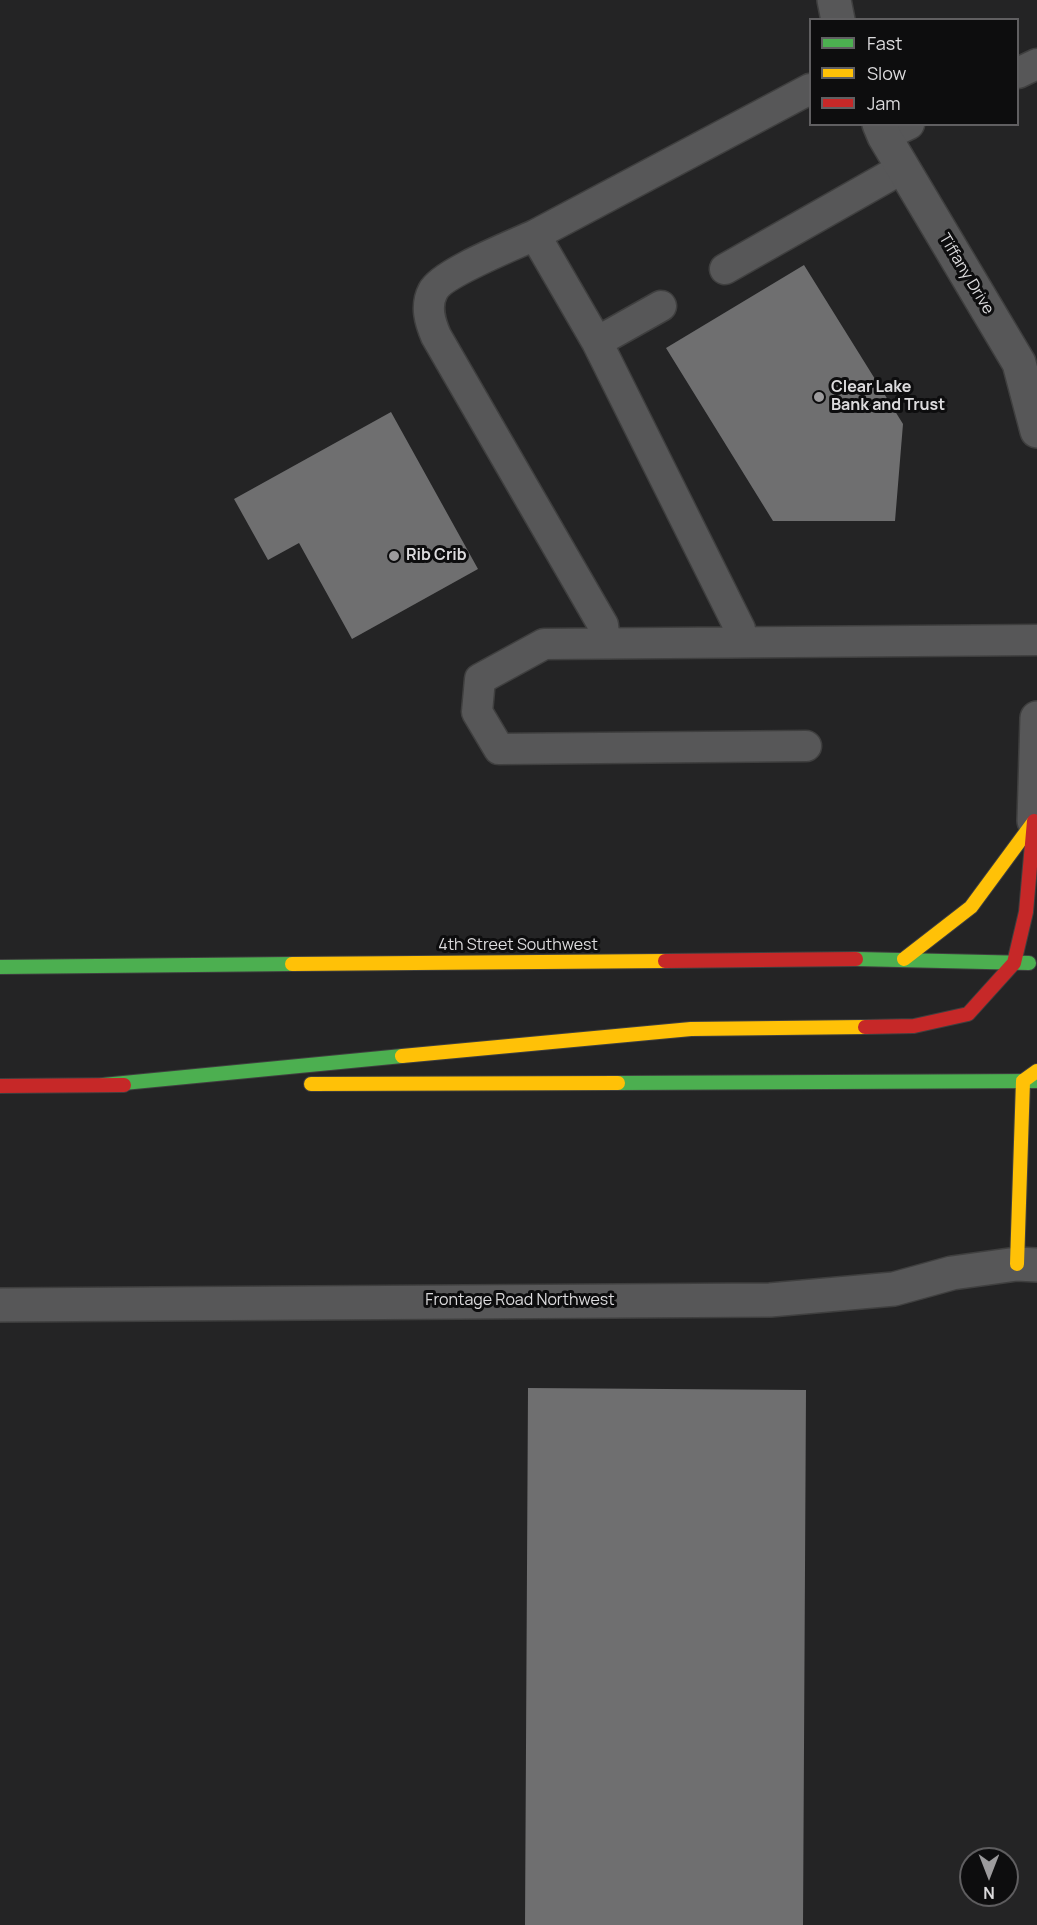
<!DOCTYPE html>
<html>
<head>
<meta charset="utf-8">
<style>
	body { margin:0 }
	#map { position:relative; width:1037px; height:1925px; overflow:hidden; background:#242425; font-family:Manrope,sans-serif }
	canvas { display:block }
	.legend { position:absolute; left:809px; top:18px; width:210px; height:108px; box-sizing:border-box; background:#0d0d0e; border:2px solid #605f61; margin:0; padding:8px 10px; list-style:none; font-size:18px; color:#dcdbdd }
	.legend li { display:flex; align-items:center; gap:12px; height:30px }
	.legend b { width:30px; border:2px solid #605f61 }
	.north { position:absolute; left:959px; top:1847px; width:60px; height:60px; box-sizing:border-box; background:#0d0d0e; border:2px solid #605f61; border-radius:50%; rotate:180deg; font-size:16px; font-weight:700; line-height:24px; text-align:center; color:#dcdbdd }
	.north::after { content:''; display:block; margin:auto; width:21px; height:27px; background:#9c9b9d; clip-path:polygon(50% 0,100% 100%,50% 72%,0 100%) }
</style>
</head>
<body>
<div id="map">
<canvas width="1037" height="1925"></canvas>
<ul class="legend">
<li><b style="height:8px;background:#4caf50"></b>Fast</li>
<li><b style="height:8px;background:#ffc107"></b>Slow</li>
<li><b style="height:8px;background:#c62828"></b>Jam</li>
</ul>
<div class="north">N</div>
</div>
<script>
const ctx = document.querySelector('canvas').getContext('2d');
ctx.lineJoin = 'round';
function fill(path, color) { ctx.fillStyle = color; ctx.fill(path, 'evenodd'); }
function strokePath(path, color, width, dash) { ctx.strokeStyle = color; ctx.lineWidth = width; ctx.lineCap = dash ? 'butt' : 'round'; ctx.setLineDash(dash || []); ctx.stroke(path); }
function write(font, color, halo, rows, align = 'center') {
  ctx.font = font + ' Manrope,sans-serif'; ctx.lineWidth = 6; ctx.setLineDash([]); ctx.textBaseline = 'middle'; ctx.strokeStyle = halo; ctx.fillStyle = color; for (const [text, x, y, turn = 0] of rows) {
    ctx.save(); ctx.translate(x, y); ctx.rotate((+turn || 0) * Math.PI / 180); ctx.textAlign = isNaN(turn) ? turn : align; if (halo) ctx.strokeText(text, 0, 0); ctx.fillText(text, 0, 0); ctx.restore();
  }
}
const building = new Path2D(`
	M 804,265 L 903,424 L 895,521 L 773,521 L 666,348 Z
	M 391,412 L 478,569 L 352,639 L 299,543 L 268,560 L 234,499 Z
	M 528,1388 L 806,1390 L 803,1925 L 525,1925 Z`);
const lane = new Path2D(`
	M 1018,73 L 1037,64
	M 884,136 L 909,124
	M 535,235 C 514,245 442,273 433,291 C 425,306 430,322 436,336 L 603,625 L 605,643
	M 725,269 L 903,168
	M 597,342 L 661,306
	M 741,641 L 740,629 L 597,342 L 535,235 L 810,89
	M 806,746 L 499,749 L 477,712 L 480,679 L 544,644 L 1037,640`);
const street = new Path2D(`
	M 834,0 L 838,20
	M 879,124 L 884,136 L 1019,363 L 1037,431
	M 1034,821 L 1037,718
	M 0,1305 L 770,1300 L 894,1289 L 952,1273 L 1017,1264 L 1037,1265`);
const fast = new Path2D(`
	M 856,959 L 1029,963
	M 0,967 L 292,964
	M 618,1083 L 1037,1081
	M 103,1085 L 402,1056`);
const slow = new Path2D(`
	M 904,959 L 971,907 L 1033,823
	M 292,964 L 665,961
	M 402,1056 L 691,1029 L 865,1027
	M 311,1084 L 618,1083
	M 1017,1264 L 1023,1081 L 1037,1071`);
const jam = new Path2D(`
	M 665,961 L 856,959
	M 865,1027 L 914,1026 L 968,1014 L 1014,963 L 1026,912 L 1034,821
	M 0,1086 L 124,1085`);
const markers = [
	[819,397,6,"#9c9b9d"],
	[394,556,6,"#9c9b9d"]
];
const streetNames = [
	["Tiffany Drive",966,274,59],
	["4th Street Southwest",518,946],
	["Frontage Road Northwest",520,1301]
];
const poiNames = [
	["Clear Lake",831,388],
	["Bank and Trust",831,406],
	["Rib Crib",406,556]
];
fill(building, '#6f6f70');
strokePath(lane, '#3f3f3f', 33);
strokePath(street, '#3f3f3f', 36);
strokePath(fast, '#3f3f3f', 16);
strokePath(slow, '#3f3f3f', 16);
strokePath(jam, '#3f3f3f', 16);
strokePath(lane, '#575758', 30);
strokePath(street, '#575758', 33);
strokePath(fast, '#4caf50', 14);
strokePath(slow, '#ffc107', 14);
strokePath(jam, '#c62828', 14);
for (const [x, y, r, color] of markers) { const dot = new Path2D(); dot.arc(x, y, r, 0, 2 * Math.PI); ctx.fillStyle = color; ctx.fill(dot); strokePath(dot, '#0d0d0e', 2); }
write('16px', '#dcdbdd', '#0d0d0e', streetNames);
write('bold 16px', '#dcdbdd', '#0d0d0e', poiNames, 'left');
</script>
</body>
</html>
